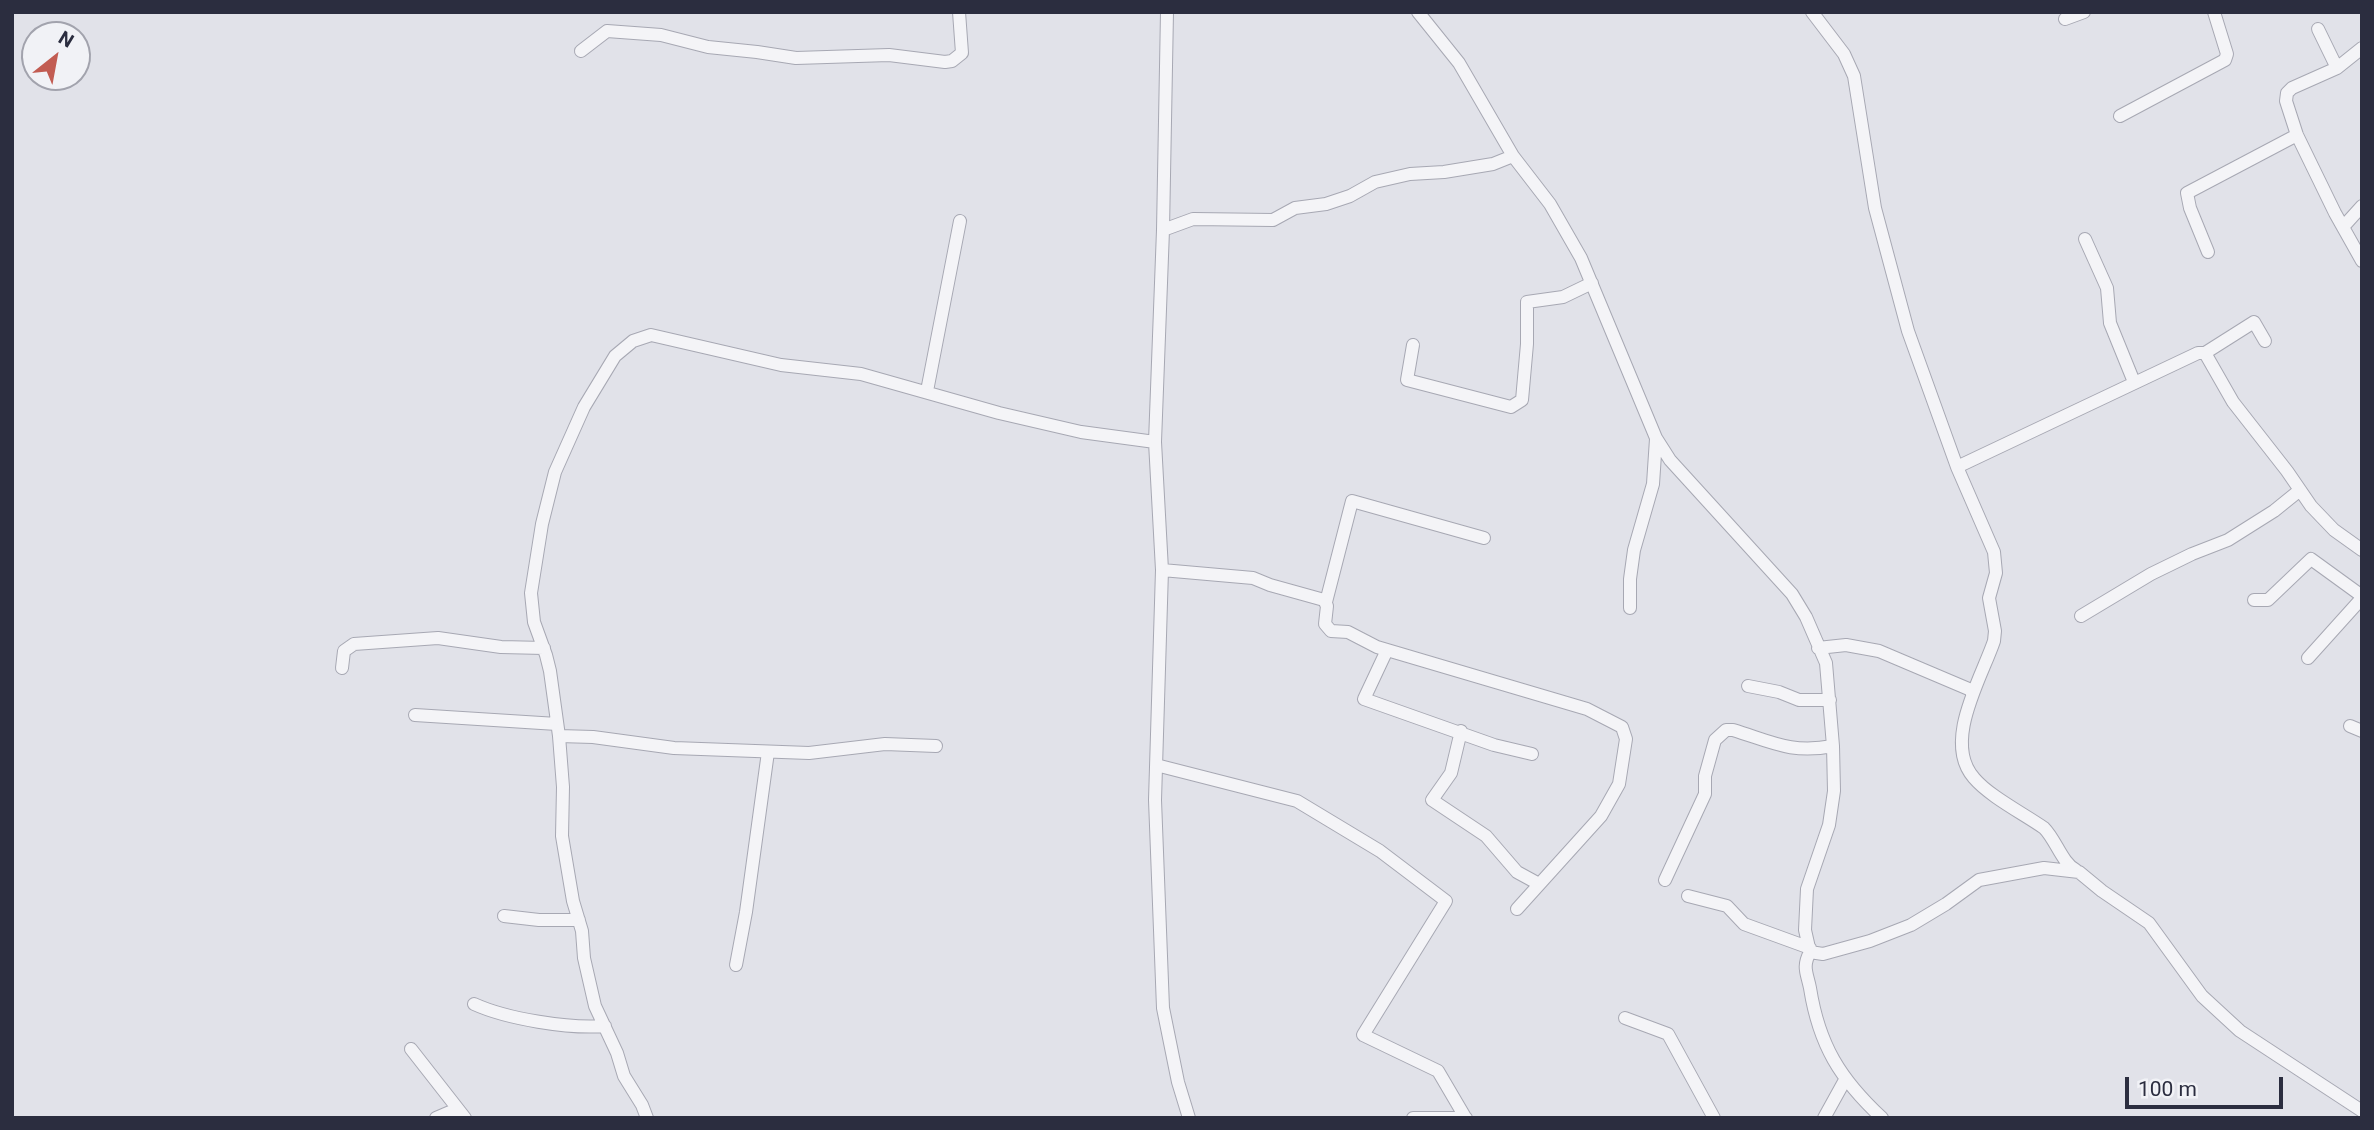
<!DOCTYPE html>
<html>
<head>
<meta charset="utf-8">
<style>
	body { margin:0 }
	#map { position:relative; width:2374px; height:1130px; overflow:hidden; background:#e1e2e9; font-family:Roboto,sans-serif }
	canvas { display:block }
	.frame { position:absolute; inset:0; border:14px solid #2b2d3f; pointer-events:none }
	.north { position:absolute; left:21px; top:21px; width:70px; height:70px; box-sizing:border-box; background:#f1f2f6; border:2px solid #a2a3ad; border-radius:50%; rotate:31deg; font-size:19px; font-weight:700; line-height:28px; text-align:center; color:#2b2d3f }
	.north::after { content:''; display:block; margin:auto; width:24px; height:32px; background:#c25c52; clip-path:polygon(50% 0,100% 100%,50% 72%,0 100%) }
	.scale { position:absolute; left:2125px; top:1077px; width:158px; height:32px; box-sizing:border-box; border:4px solid #2b2d3f; border-top:0; padding-left:9px; font-size:21px; line-height:24px; white-space:nowrap; color:#2b2d3f; -webkit-text-stroke:5px #f1f2f6; paint-order:stroke }
</style>
</head>
<body>
<div id="map">
<canvas width="2374" height="1130"></canvas>
<div class="frame"></div>
<div class="north">N</div>
<div class="scale">100 m</div>
</div>
<script>
const ctx = document.querySelector('canvas').getContext('2d');
ctx.lineJoin = 'round';
function strokePath(path, color, width, dash) { ctx.strokeStyle = color; ctx.lineWidth = width; ctx.lineCap = dash ? 'butt' : 'round'; ctx.setLineDash(dash || []); ctx.stroke(path); }
const minor = new Path2D(`
	M 1167,12 L 1163,230 L 1155,442 L 1162,570 L 1155,800 L 1163,1008 L 1178,1082 L 1189,1118
	M 1418,12 L 1459,63 L 1513,156 L 1550,204 L 1581,258 L 1656,438 L 1670,460 L 1792,594 L 1806,617 L 1826,663 L 1833,746 L 1834,791 L 1829,825 L 1807,889 L 1805,930 L 1810,952 L 1823,954 L 1870,941 L 1911,925 L 1946,904 L 1979,880 L 2044,868 L 2079,872 L 2102,891 L 2149,923 L 2202,996 L 2240,1031 L 2362,1111
	M 1812,12 L 1844,54 L 1854,76 L 1875,208 L 1908,331 L 1957,467 L 1994,552 L 1996,573 L 1989,598 L 1995,631 L 1994,641 C 1982,677 1942,742 1974,778 C 1989,796 2024,814 2044,828 C 2056,840 2062,863 2076,870
	M 2065,19 L 2084,12
	M 2318,29 L 2337,68
	M 2362,48 L 2337,68 L 2292,88 L 2287,93 L 2286,101 L 2297,135 L 2335,213 L 2362,261
	M 581,51 L 607,31 L 661,35 L 708,47 L 757,52 L 796,58 L 889,55 L 945,62 L 952,61 L 962,53 L 959,12
	M 2120,116 L 2225,60 L 2227,54 L 2214,12
	M 2343,227 L 2362,206
	M 1163,230 L 1193,219 L 1273,220 L 1295,208 L 1326,204 L 1350,196 L 1375,182 L 1410,174 L 1444,172 L 1493,164 L 1513,156
	M 2085,239 L 2107,288 L 2110,323 L 2134,382
	M 2208,252 L 2190,208 L 2187,193 L 2297,135
	M 1413,345 L 1407,380 L 1511,407 L 1522,400 L 1527,344 L 1527,302 L 1563,297 L 1592,283
	M 2205,353 L 2254,322 L 2265,341
	M 927,391 L 960,221
	M 1957,467 L 2198,353 L 2205,353 L 2233,402 L 2287,471 L 2311,506 L 2334,530 L 2362,550
	M 1162,570 L 1253,578 L 1270,585 L 1324,600 L 1327,606 L 1325,624 L 1331,631 L 1348,632 L 1377,647 L 1587,709 L 1622,727 L 1626,739 L 1619,784 L 1601,816 L 1517,909
	M 2254,600 L 2268,600 L 2311,559 L 2362,596
	M 1326,602 L 1352,501 L 1484,538
	M 1630,608 L 1630,579 L 1634,550 L 1653,484 L 1656,439
	M 2081,616 L 2151,574 L 2192,554 L 2228,540 L 2274,511 L 2300,490
	M 1818,648 L 1846,645 L 1879,651 L 1971,690 L 1972,694
	M 1387,650 L 1364,699 L 1494,745 L 1532,754
	M 2308,658 L 2362,598
	M 342,668 L 344,651 L 354,644 L 438,638 L 501,647 L 544,648
	M 1748,686 L 1779,692 L 1799,700 L 1830,700
	M 415,715 L 557,724
	M 2350,726 L 2362,731
	M 1461,731 L 1451,773 L 1432,800 L 1486,836 L 1517,872 L 1539,884
	M 559,736 L 593,737 L 674,748 L 809,753 L 885,744 L 936,746
	M 1156,765 L 1297,801 L 1380,851 L 1446,901 L 1363,1035 L 1438,1071 L 1465,1117
	M 1665,880 L 1705,794 L 1705,776 L 1715,740 L 1726,730 L 1733,730 C 1772,742 1791,754 1833,746
	M 1688,896 L 1727,906 L 1744,924 L 1810,948
	M 504,916 L 539,920 L 579,920
	M 1810,952 C 1802,967 1807,973 1810,988 C 1819,1045 1840,1079 1882,1118
	M 736,965 L 746,912 L 768,752
	M 474,1004 C 507,1019 569,1029 605,1026
	M 1625,1018 L 1668,1034 L 1714,1118
	M 411,1049 L 465,1118
	M 436,1118 L 457,1109
	M 647,1118 L 642,1105 L 624,1076 L 617,1053 L 595,1006 L 584,958 L 582,931 L 573,901 L 562,836 L 563,787 L 559,736 L 550,671 L 546,655 L 534,622 L 531,593 L 542,524 L 555,472 L 584,407 L 615,356 L 633,341 L 651,335 L 781,365 L 861,374 L 999,413 L 1081,432 L 1155,442
	M 1413,1118 L 1466,1118
	M 1824,1118 L 1845,1080`);
strokePath(minor, '#a7a8b3', 14);
strokePath(minor, '#f4f4f7', 12);
</script>
</body>
</html>
